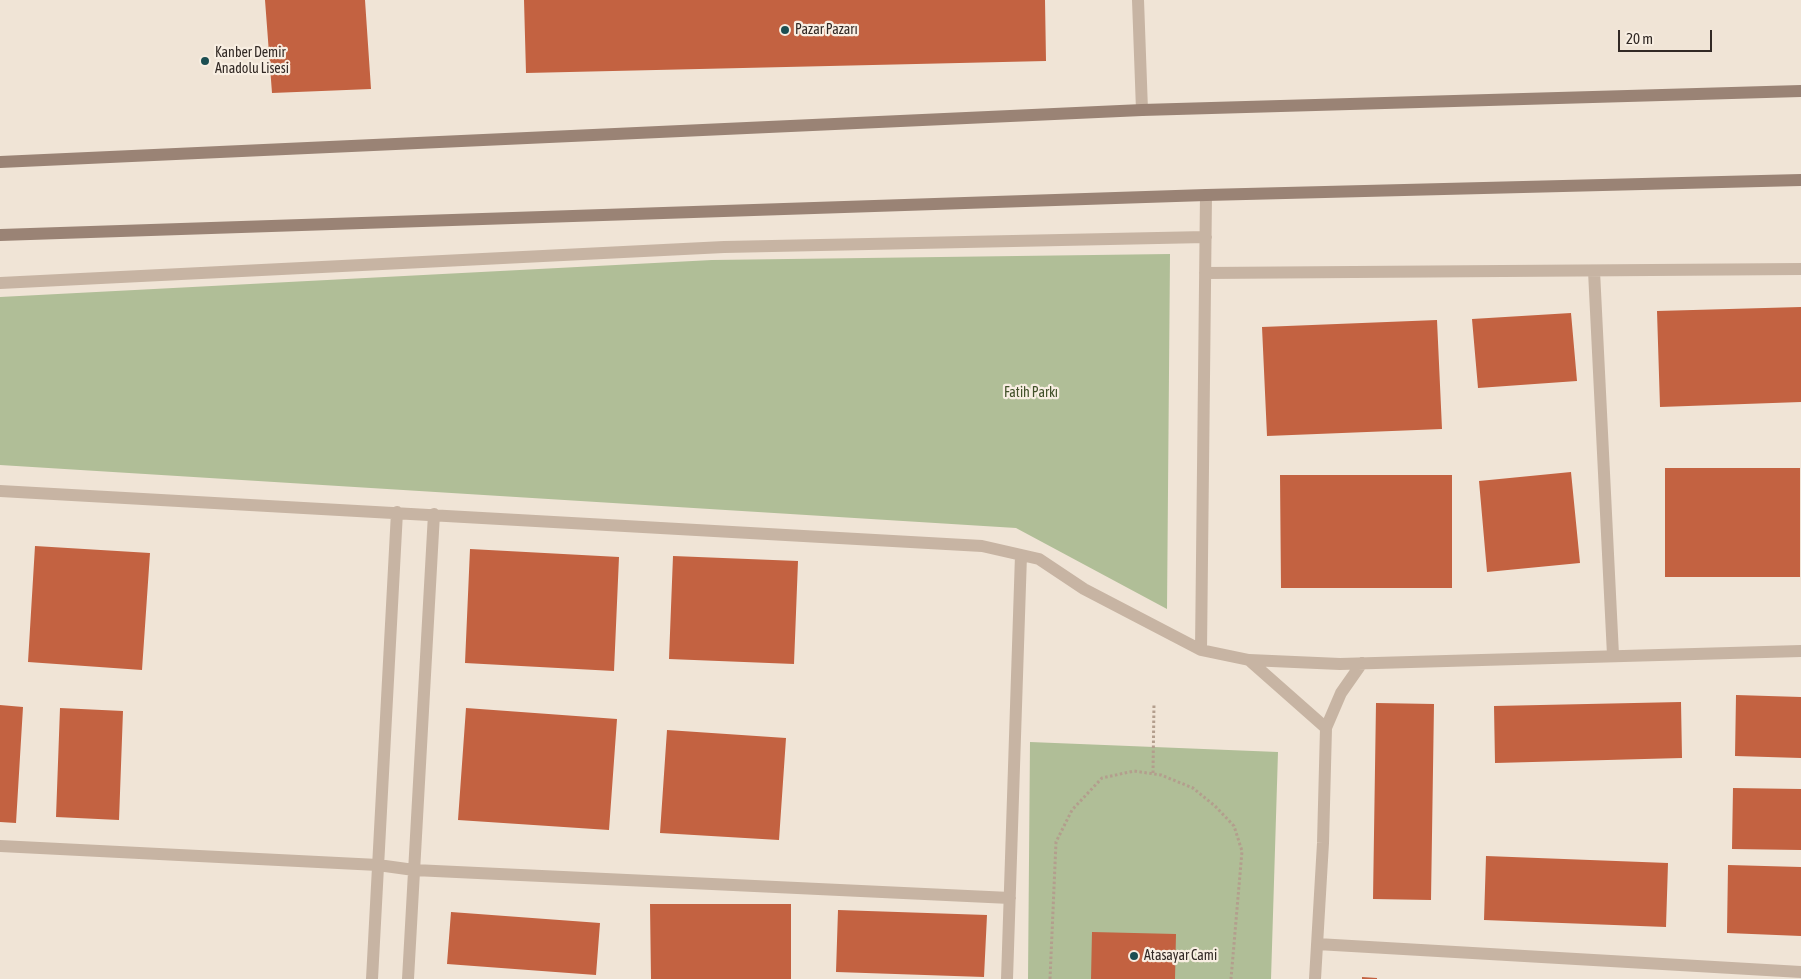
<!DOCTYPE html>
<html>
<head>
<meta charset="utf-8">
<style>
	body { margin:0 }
	#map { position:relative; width:1801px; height:979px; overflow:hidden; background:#f0e4d6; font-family:"Asap Condensed",sans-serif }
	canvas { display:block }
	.scale { position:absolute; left:1618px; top:30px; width:94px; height:22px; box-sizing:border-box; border:2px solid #322925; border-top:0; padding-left:6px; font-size:15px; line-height:18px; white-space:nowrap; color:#322925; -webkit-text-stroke:4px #f8eee2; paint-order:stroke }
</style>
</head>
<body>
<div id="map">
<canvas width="1801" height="979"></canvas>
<div class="scale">20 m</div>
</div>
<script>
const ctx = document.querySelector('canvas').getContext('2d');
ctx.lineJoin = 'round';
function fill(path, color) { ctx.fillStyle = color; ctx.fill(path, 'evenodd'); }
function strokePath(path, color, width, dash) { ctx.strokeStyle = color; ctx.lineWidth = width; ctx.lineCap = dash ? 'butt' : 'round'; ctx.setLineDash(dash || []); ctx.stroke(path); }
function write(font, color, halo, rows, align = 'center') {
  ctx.font = font + ' "Asap Condensed",sans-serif'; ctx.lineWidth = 4.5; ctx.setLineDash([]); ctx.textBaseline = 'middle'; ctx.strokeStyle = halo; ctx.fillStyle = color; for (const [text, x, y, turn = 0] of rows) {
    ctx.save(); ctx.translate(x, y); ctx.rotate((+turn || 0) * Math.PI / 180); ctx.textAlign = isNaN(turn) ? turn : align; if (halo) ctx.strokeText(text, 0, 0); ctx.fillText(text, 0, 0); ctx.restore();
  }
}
const green = new Path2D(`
	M 1170,254 L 1167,609 L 1016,528 L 0,465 L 0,297 L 712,260 Z
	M 1030,742 L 1278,752 L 1271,979 L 1028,979 Z`);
const building = new Path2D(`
	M 265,0 L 365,0 L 371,89 L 272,93 Z
	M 524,0 L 1045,0 L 1046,61 L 526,73 Z
	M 1801,307 L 1801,402 L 1660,407 L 1657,311 Z
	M 1571,313 L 1577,381 L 1478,388 L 1472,319 Z
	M 1437,320 L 1442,429 L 1267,436 L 1262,327 Z
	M 1665,468 L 1800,468 L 1800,577 L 1665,577 Z
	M 1571,472 L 1580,563 L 1487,572 L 1479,481 Z
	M 1280,475 L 1452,475 L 1452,588 L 1281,588 Z
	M 35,546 L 150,553 L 142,670 L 28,662 Z
	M 470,549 L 619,557 L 614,671 L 465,663 Z
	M 673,556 L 798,561 L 794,664 L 669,659 Z
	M 1736,695 L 1801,697 L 1801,758 L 1735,756 Z
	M 1681,702 L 1682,758 L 1495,763 L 1494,706 Z
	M 1376,703 L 1434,704 L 1431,900 L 1373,899 Z
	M 0,705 L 23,707 L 16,823 L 0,822 Z
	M 60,708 L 123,711 L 119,820 L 56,817 Z
	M 466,708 L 617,719 L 609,830 L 458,820 Z
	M 667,730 L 786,738 L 779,840 L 660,833 Z
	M 1733,788 L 1801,789 L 1801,850 L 1732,849 Z
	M 1486,856 L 1668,863 L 1666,927 L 1484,920 Z
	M 1728,865 L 1801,867 L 1801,936 L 1727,933 Z
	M 650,904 L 791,904 L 791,979 L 651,979 Z
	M 838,910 L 987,915 L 984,977 L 836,972 Z
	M 451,912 L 600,923 L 596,975 L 447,964 Z
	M 1092,932 L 1176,934 L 1175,979 L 1091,979 Z
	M 1362,977 L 1377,978 L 1377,979 L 1362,979 Z`);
const path = new Path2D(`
	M 1153,773 L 1154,703
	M 1050,979 L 1056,842 L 1072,810 L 1102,778 L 1134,771 L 1161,775 L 1193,788 L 1215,806 L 1234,826 L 1242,851 L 1231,979`);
const minor = new Path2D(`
	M 1138,0 L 1142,110
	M 1594,271 L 1613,655
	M 1205,273 L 1801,269
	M 0,283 L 724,247 L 1206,237
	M 0,491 L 982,546 L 1039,559 L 1084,589 L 1201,650 L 1249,660 L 1340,664 L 1801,651
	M 1201,650 L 1206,195
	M 1249,660 L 1326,728 L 1323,843 L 1315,979
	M 1326,728 L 1341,693 L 1362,663
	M 0,846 L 378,865 L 414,870 L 1010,898
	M 1317,944 L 1801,972
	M 372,979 L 397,512
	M 408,979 L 434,514
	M 1007,979 L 1021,555`);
const secondary = new Path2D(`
	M 0,162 L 1142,110 L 1801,91
	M 0,235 L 1206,195 L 1801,180`);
const markers = [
	[785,30,5,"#1c4e52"],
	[205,61,5,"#1c4e52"],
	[1134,956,5,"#1c4e52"]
];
const poiNames = [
	["Pazar Pazarı",795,30],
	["Kanber Demir",215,53],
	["Anadolu Lisesi",215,69],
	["Atasayar Cami",1144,956]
];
const parkNames = [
	["Fatih Parkı",1031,393]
];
fill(green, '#b0be97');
fill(building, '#c36241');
strokePath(path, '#b39e8d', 3, [2.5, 2.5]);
strokePath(minor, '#c7b4a3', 12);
strokePath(secondary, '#9a8375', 12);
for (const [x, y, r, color] of markers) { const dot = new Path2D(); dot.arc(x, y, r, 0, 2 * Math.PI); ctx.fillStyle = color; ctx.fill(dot); strokePath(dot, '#f8eee2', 2); }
write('14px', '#322925', '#f8eee2', poiNames, 'left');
write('14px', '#415029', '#f8eee2', parkNames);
</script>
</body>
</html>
